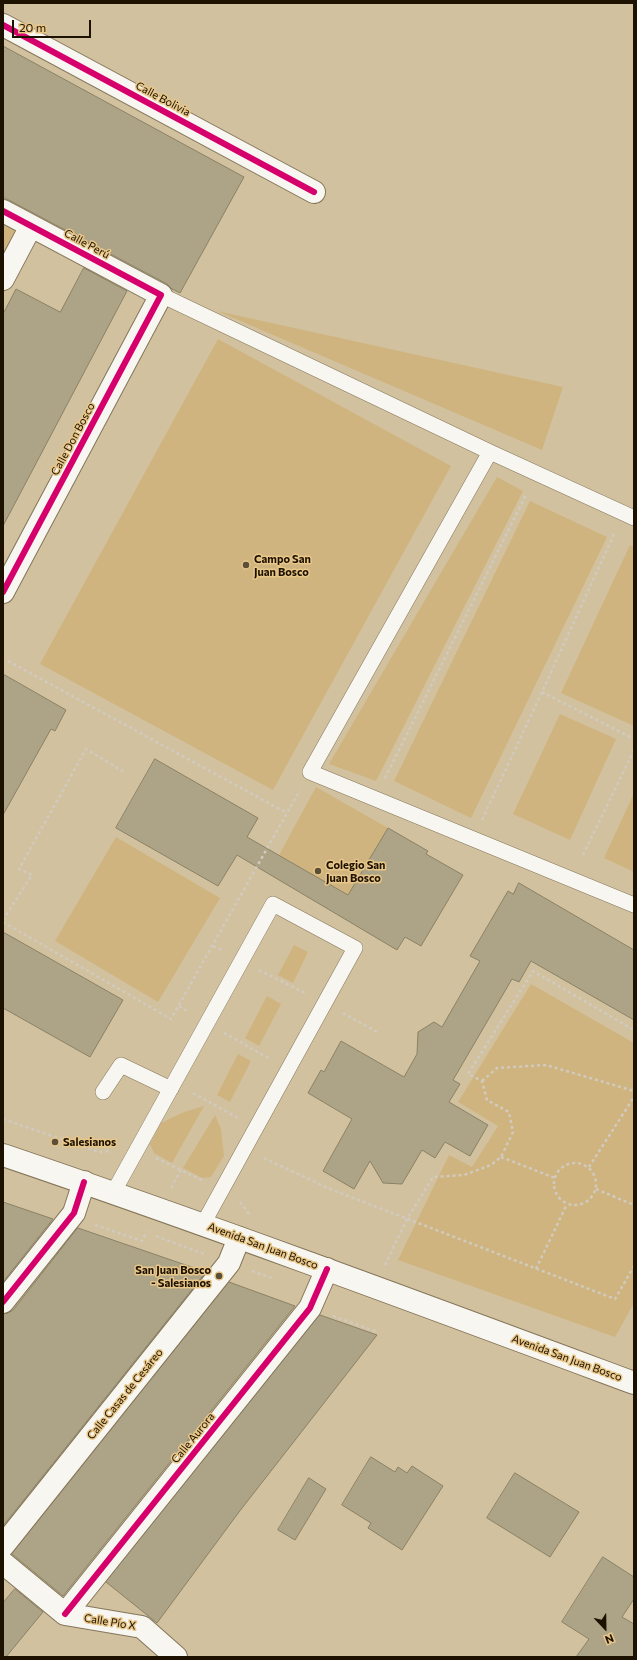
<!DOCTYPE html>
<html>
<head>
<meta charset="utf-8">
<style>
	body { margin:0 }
	#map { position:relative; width:637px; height:1660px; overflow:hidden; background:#d2c19f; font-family:Commissioner,sans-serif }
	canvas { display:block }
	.frame { position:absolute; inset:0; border:4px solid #1d1100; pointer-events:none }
	.north { position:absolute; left:585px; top:1608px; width:40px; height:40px; -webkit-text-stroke:3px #e8c789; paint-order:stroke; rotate:158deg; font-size:11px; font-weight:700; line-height:16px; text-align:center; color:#1d1100 }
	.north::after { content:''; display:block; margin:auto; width:14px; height:18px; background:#1d1100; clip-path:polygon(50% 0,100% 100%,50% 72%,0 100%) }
	.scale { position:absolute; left:12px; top:20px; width:79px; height:18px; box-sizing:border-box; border:2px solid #1d1100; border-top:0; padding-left:5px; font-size:12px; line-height:14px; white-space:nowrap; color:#1d1100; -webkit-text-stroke:3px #e8c789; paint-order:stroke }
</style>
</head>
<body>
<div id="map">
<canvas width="637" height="1660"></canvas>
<div class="frame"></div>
<div class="north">N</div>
<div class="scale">20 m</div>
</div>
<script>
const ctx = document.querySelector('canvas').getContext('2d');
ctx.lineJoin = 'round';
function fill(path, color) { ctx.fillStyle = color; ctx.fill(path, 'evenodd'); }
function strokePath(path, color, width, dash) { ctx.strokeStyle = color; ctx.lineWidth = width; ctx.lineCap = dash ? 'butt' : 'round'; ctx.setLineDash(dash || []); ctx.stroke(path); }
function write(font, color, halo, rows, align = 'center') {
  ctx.font = font + ' Commissioner,sans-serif'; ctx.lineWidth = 3; ctx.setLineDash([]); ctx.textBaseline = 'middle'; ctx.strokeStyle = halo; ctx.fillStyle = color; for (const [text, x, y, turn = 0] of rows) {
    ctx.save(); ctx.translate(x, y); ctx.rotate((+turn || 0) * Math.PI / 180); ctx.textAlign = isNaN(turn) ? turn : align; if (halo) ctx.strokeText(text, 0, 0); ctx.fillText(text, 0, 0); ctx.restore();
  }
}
const green = new Path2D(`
	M 3,211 L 31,226 L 3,279 Z
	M 217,311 L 563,387 L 542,450 Z
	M 218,339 L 451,466 L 273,790 L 40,664 Z
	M 497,477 L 523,491 L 376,781 L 329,764 Z
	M 530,501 L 607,537 L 471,818 L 394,781 Z
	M 630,545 L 634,547 L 634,726 L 561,693 Z
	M 560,714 L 616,739 L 570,840 L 513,814 Z
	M 316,787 L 388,828 L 348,895 L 279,855 Z
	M 634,793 L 634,872 L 604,858 Z
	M 116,837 L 220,898 L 158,1002 L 55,941 Z
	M 294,945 L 308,952 L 293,983 L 278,975 Z
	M 531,984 L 634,1043 L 634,1303 L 615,1337 L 398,1260 L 449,1155 L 472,1167 L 498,1126 L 458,1102 Z
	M 267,996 L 281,1004 L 259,1046 L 245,1038 Z
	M 238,1054 L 251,1061 L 230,1102 L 217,1095 Z
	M 204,1106 L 172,1163 L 154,1153 L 150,1144 L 161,1123 L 184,1112 Z
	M 215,1115 L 221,1129 L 224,1156 L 211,1177 L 202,1178 L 183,1168 Z`);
const building = new Path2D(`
	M 3,46 L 244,177 L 180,293 L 172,289 L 167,284 L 3,197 Z
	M 84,268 L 127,291 L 3,526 L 3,314 L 16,289 L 60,312 Z
	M 3,674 L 66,710 L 55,731 L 51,729 L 3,815 Z
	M 155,759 L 258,818 L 247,837 L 348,895 L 388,828 L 428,851 L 426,854 L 463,875 L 421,946 L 405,937 L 397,950 L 237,855 L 218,886 L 116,828 Z
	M 519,883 L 634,950 L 634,1020 L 531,961 L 519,982 L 512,979 L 453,1080 L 460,1084 L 449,1102 L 488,1125 L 470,1156 L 445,1142 L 435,1158 L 422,1150 L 402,1184 L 383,1183 L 370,1161 L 354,1189 L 323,1171 L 352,1119 L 308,1093 L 321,1070 L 324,1072 L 341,1041 L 404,1077 L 417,1054 L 418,1032 L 434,1022 L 442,1027 L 480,961 L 470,956 L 508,891 L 513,894 Z
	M 3,932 L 123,1000 L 90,1057 L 3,1008 Z
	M 3,1202 L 53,1219 L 3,1282 Z
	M 78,1228 L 206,1272 L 3,1526 L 3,1314 L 8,1313 L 13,1310 Z
	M 229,1282 L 295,1306 L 63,1596 L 12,1554 Z
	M 320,1315 L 377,1335 L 239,1512 L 157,1623 L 106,1582 Z
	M 371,1457 L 395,1472 L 398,1467 L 407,1473 L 412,1466 L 443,1486 L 402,1550 L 368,1528 L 371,1523 L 342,1505 Z
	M 515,1473 L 579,1512 L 550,1557 L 487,1518 Z
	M 309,1478 L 326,1489 L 295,1540 L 278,1530 Z
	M 603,1557 L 634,1577 L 634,1599 L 622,1617 L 634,1624 L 634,1657 L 576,1657 L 589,1639 L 562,1622 Z
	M 15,1589 L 43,1612 L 6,1657 L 3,1657 L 3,1603 Z`);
const path = new Path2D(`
	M 8,661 L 287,813
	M 542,692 L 634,739
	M 385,778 L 526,495
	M 482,820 L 542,692 L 615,532
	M 583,855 L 634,750
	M 3,920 L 32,875 L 19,869 L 86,749 L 126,773
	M 3,922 L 171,1019 L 300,790
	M 213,946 L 223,951
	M 259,970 L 307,994
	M 179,1006 L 189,1012
	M 343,1013 L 379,1033
	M 224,1033 L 270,1059
	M 482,1081 L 497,1068 L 546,1065 L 634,1091
	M 193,1093 L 238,1118
	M 3,1119 L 99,1152 L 111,1151
	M 501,1157 L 555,1178
	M 156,1158 L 204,1181
	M 264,1158 L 330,1189 L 615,1299 L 634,1266
	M554 1184a21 21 0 1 1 42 0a21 21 0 1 1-42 0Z
	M 589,1167 L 634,1097
	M 171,1188 L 182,1168
	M 596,1189 L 634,1205
	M 240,1202 L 249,1214
	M 95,1225 L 142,1241 L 147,1231
	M 156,1236 L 204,1254
	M 385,1265 L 407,1219 L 433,1177 L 464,1175 L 491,1165 L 501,1157 L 513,1132 L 509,1112 L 487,1100 L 482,1081 L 468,1074 L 533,971 L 634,1030
	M 536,1269 L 567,1204
	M 252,1271 L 275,1279
	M 333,1316 L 378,1332`);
const lane = new Path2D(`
	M 161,295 L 490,452 L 310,772 L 634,905
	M 490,452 L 634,518
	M 103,1092 L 121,1065 L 171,1089
	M 113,1193 L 273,904 L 355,948 L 203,1224`);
const street = new Path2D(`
	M 3,25 L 314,192
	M 3,211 L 161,295 L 3,592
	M 3,279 L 31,226
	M 3,1302 L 74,1213 L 84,1182
	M 3,1546 L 229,1263 L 239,1238
	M 3,1563 L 65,1614 L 142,1627 L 176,1657
	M 65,1614 L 310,1308 L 327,1269`);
const primary = new Path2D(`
	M 3,1155 C 215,1227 424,1305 634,1383`);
const cycleway = new Path2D(`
	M 3,25 L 314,192
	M 3,211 L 161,295 L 3,592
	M 3,1302 L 74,1213 L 84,1182
	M 65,1614 L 310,1308 L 327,1269`);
const markers = [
	[246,565,4,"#5c4f38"],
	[318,871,4,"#5c4f38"],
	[55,1142,4,"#5c4f38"],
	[219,1276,4,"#5c4f38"]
];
const streetNames = [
	["Calle Bolivia",163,99,28],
	["Calle Perú",87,244,28],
	["Calle Don Bosco",73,439,-62],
	["Avenida San Juan Bosco",263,1246,20],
	["Avenida San Juan Bosco",567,1358,20],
	["Calle Casas de Cesáreo",125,1394,-51],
	["Calle Aurora",193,1438,-51],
	["Calle Pío X",110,1622,9]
];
const poiNames = [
	["Campo San",254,559],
	["Juan Bosco",254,572],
	["Colegio San",326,865],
	["Juan Bosco",326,878],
	["Salesianos",63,1142],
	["San Juan Bosco",211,1270,"right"],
	["- Salesianos",211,1283,"right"]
];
fill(green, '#cfb47f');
fill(building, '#ada387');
strokePath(building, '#8a8164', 1);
strokePath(lane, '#847659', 16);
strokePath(street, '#847659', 24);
strokePath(primary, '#847659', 24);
strokePath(path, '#d0cabf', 2.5, [3, 3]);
strokePath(lane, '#f8f6f1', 15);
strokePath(street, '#f8f6f1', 22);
strokePath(primary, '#f8f6f1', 22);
strokePath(cycleway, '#d6006c', 6);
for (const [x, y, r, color] of markers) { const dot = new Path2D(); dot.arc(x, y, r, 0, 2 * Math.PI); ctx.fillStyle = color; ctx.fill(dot); strokePath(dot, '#e8c789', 1.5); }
write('11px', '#1d1100', '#e8c789', streetNames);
write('bold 11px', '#1d1100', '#e8c789', poiNames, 'left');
</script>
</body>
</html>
